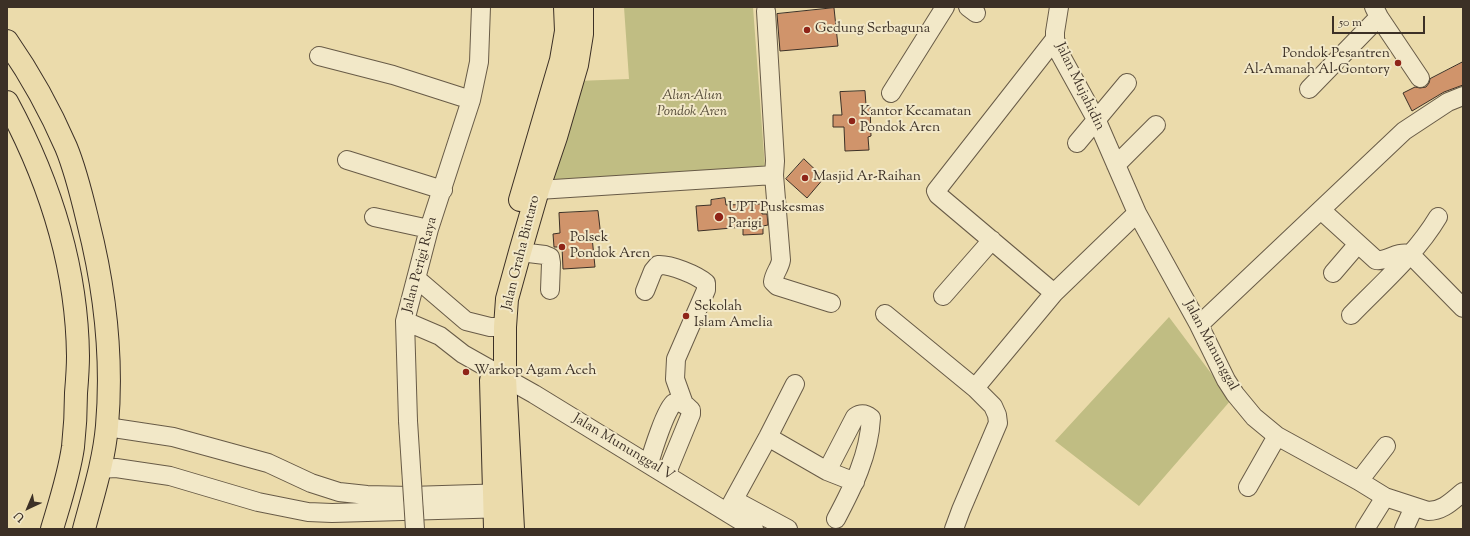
<!DOCTYPE html>
<html>
<head>
<meta charset="utf-8">
<style>
	body { margin:0 }
	#map { position:relative; width:1470px; height:536px; overflow:hidden; background:#ebdbab; font-family:"Sorts Mill Goudy",serif }
	canvas { display:block }
	.frame { position:absolute; inset:0; border:8px solid #3c3026; pointer-events:none }
	.north { position:absolute; left:8px; top:488px; width:40px; height:40px; -webkit-text-stroke:3px #f2e8c8; paint-order:stroke; rotate:224deg; font-size:11px; font-weight:700; line-height:16px; text-align:center; color:#3c3026 }
	.north::after { content:''; display:block; margin:auto; width:14px; height:18px; background:#3c3026; clip-path:polygon(50% 0,100% 100%,50% 72%,0 100%) }
	.scale { position:absolute; left:1332px; top:16px; width:93px; height:18px; box-sizing:border-box; border:2px solid #3c3026; border-top:0; padding-left:5px; font-size:12px; line-height:14px; white-space:nowrap; color:#3c3026; -webkit-text-stroke:3px #f2e8c8; paint-order:stroke }
</style>
</head>
<body>
<div id="map">
<canvas width="1470" height="536"></canvas>
<div class="frame"></div>
<div class="north">U</div>
<div class="scale">50 m</div>
</div>
<script>
const ctx = document.querySelector('canvas').getContext('2d');
ctx.lineJoin = 'round';
function fill(path, color) { ctx.fillStyle = color; ctx.fill(path, 'evenodd'); }
function strokePath(path, color, width, dash) { ctx.strokeStyle = color; ctx.lineWidth = width; ctx.lineCap = dash ? 'butt' : 'round'; ctx.setLineDash(dash || []); ctx.stroke(path); }
function write(font, color, halo, rows, align = 'center') {
  ctx.font = font + ' "Sorts Mill Goudy",serif'; ctx.lineWidth = 4; ctx.setLineDash([]); ctx.textBaseline = 'middle'; ctx.strokeStyle = halo; ctx.fillStyle = color; for (const [text, x, y, turn = 0] of rows) {
    ctx.save(); ctx.translate(x, y); ctx.rotate((+turn || 0) * Math.PI / 180); ctx.textAlign = isNaN(turn) ? turn : align; if (halo) ctx.strokeText(text, 0, 0); ctx.fillText(text, 0, 0); ctx.restore();
  }
}
const green = new Path2D(`
	M 624,7 L 753,7 L 765,168 L 548,183 L 577,81 L 629,79 Z
	M 1169,317 L 1231,400 L 1139,506 L 1055,441 Z`);
const building = new Path2D(`
	M 834,8 L 838,46 L 780,51 L 777,14 Z
	M 1463,62 L 1463,85 L 1444,92 L 1412,111 L 1403,93 L 1415,87 L 1420,88 L 1426,87 L 1429,83 L 1430,79 Z
	M 865,91 L 866,105 L 870,105 L 871,136 L 868,137 L 869,150 L 845,151 L 844,127 L 833,127 L 833,115 L 842,115 L 840,92 Z
	M 804,159 L 824,178 L 807,198 L 786,179 Z
	M 725,198 L 726,205 L 761,204 L 762,214 L 767,214 L 768,225 L 763,226 L 763,234 L 743,235 L 743,227 L 698,231 L 696,206 L 711,205 L 711,200 Z
	M 598,211 L 601,237 L 592,237 L 595,267 L 563,269 L 562,247 L 554,247 L 553,234 L 560,233 L 559,213 Z`);
const minor = new Path2D(`
	M 968,7 L 976,13
	M 1059,7 L 1055,32 L 1055,39 L 1060,54 L 1097,121 L 1137,213 L 1199,325 L 1226,380 L 1235,394 L 1254,417 L 1277,436 L 1359,481 L 1385,497 L 1428,511 C 1443,511 1452,501 1463,492
	M 766,11 L 775,161 L 774,175 L 781,260 C 780,268 774,273 773,282 L 777,286 L 831,303
	M 1379,17 L 1420,78
	M 319,56 L 393,75 L 471,100
	M 1309,89 L 1379,17 L 1374,7
	M 891,93 L 945,7
	M 1077,143 L 1127,83
	M 347,160 L 443,190
	M 1116,165 L 1156,125
	M 527,185 L 538,190 L 774,175
	M 1321,210 L 1376,260 C 1388,262 1395,251 1410,254 L 1463,308
	M 374,217 L 429,229
	M 520,252 L 545,255 L 550,257 L 551,263 L 550,290
	M 1333,273 L 1357,245
	M 417,279 L 466,321 L 490,327 L 505,327
	M 645,291 L 653,271 L 658,265 C 670,264 697,275 706,283 L 706,290 L 676,359 L 675,379 L 684,404
	M 1054,293 L 938,195 L 936,191 L 1055,39
	M 943,296 L 992,240
	M 885,314 L 975,388 L 993,406 L 997,415 L 998,423 L 961,510 L 954,529
	M 1351,315 C 1381,284 1416,254 1438,217
	M 405,321 L 440,336 L 463,354 L 534,394 L 754,529
	M 1199,325 L 1404,131 L 1448,102 L 1463,96
	M 975,388 L 1054,293 L 1137,213
	M 408,421 L 405,321 L 429,229 L 471,100 L 479,62 L 481,7
	M 107,427 L 173,437 L 268,463 L 311,483 L 339,492 L 367,495 L 410,496 L 508,493
	M 768,437 L 827,471 L 855,482
	M 649,464 C 652,453 666,408 674,403 C 680,400 687,406 691,410 L 691,414 L 666,475
	M 100,469 L 116,468 L 170,476 L 258,502 L 308,512 L 332,513 L 508,508
	M 827,471 L 855,417 C 861,413 866,414 871,418 C 869,455 853,487 836,519
	M 1359,481 L 1386,446
	M 1248,487 L 1277,436
	M 734,500 L 788,529
	M 727,512 L 768,437 L 795,384
	M 1365,529 L 1385,497
	M 1404,529 L 1414,507`);
const major = new Path2D(`
	M 7,41 C 30,74 50,110 66,147 C 76,171 82,197 88,222 C 105,289 113,356 107,426 C 104,461 93,495 84,529
	M 7,102 C 49,180 77,267 78,356 C 78,368 77,381 76,393 C 76,411 75,429 73,447 C 69,475 60,502 52,529
	M 520,200 L 561,60 L 566,31 L 565,7
	M 491,380 L 495,529
	M 513,529 L 505,378 L 505,327 L 507,299 L 520,252 L 538,190 L 556,137 L 577,65 L 582,34 L 582,7`);
const minorBridge = new Path2D(`
	M 408,421 L 415,529`);
const markers = [
	[807,30,4,"#8f2418"],
	[1398,63,4,"#8f2418"],
	[852,121,4,"#8f2418"],
	[805,178,4,"#8f2418"],
	[719,217,5,"#8f2418"],
	[562,247,4,"#8f2418"],
	[686,316,4,"#8f2418"],
	[466,372,4,"#8f2418"]
];
const poiNames = [
	["Gedung Serbaguna",815,30],
	["Pondok Pesantren",1390,55,"right"],
	["Al-Amanah Al-Gontory",1390,71,"right"],
	["Kantor Kecamatan",860,113],
	["Pondok Aren",860,129],
	["Masjid Ar-Raihan",813,178],
	["UPT Puskesmas",728,209],
	["Parigi",728,225],
	["Polsek",570,239],
	["Pondok Aren",570,255],
	["Sekolah",694,308],
	["Islam Amelia",694,324],
	["Warkop Agam Aceh",474,372]
];
const streetNames = [
	["Jalan Mujahidin",1079,87,64],
	["Jalan Graha Bintaro",522,253,-76],
	["Jalan Perigi Raya",421,265,-75],
	["Jalan Manunggal",1210,346,62],
	["Jalan Mununggal V",623,448,31]
];
const parkNames = [
	["Alun-Alun",692,97],
	["Pondok Aren",692,113]
];
fill(green, '#c0bd83');
fill(building, '#d0946b');
strokePath(building, '#3c3026', 1);
strokePath(minor, '#685b47', 20);
strokePath(major, '#3c3026', 24);
strokePath(minor, '#f2e8c8', 18);
strokePath(major, '#ebdbab', 22);
strokePath(minorBridge, '#685b47', 20, []);
strokePath(minorBridge, '#f2e8c8', 18);
for (const [x, y, r, color] of markers) { const dot = new Path2D(); dot.arc(x, y, r, 0, 2 * Math.PI); ctx.fillStyle = color; ctx.fill(dot); strokePath(dot, '#f2e8c8', 1.5); }
write('14px', '#3c3026', '#f2e8c8', poiNames, 'left');
write('14px', '#3c3026', '#f2e8c8', streetNames);
write('italic 14px', '#564c39', '#f2e8c8', parkNames);
</script>
</body>
</html>
